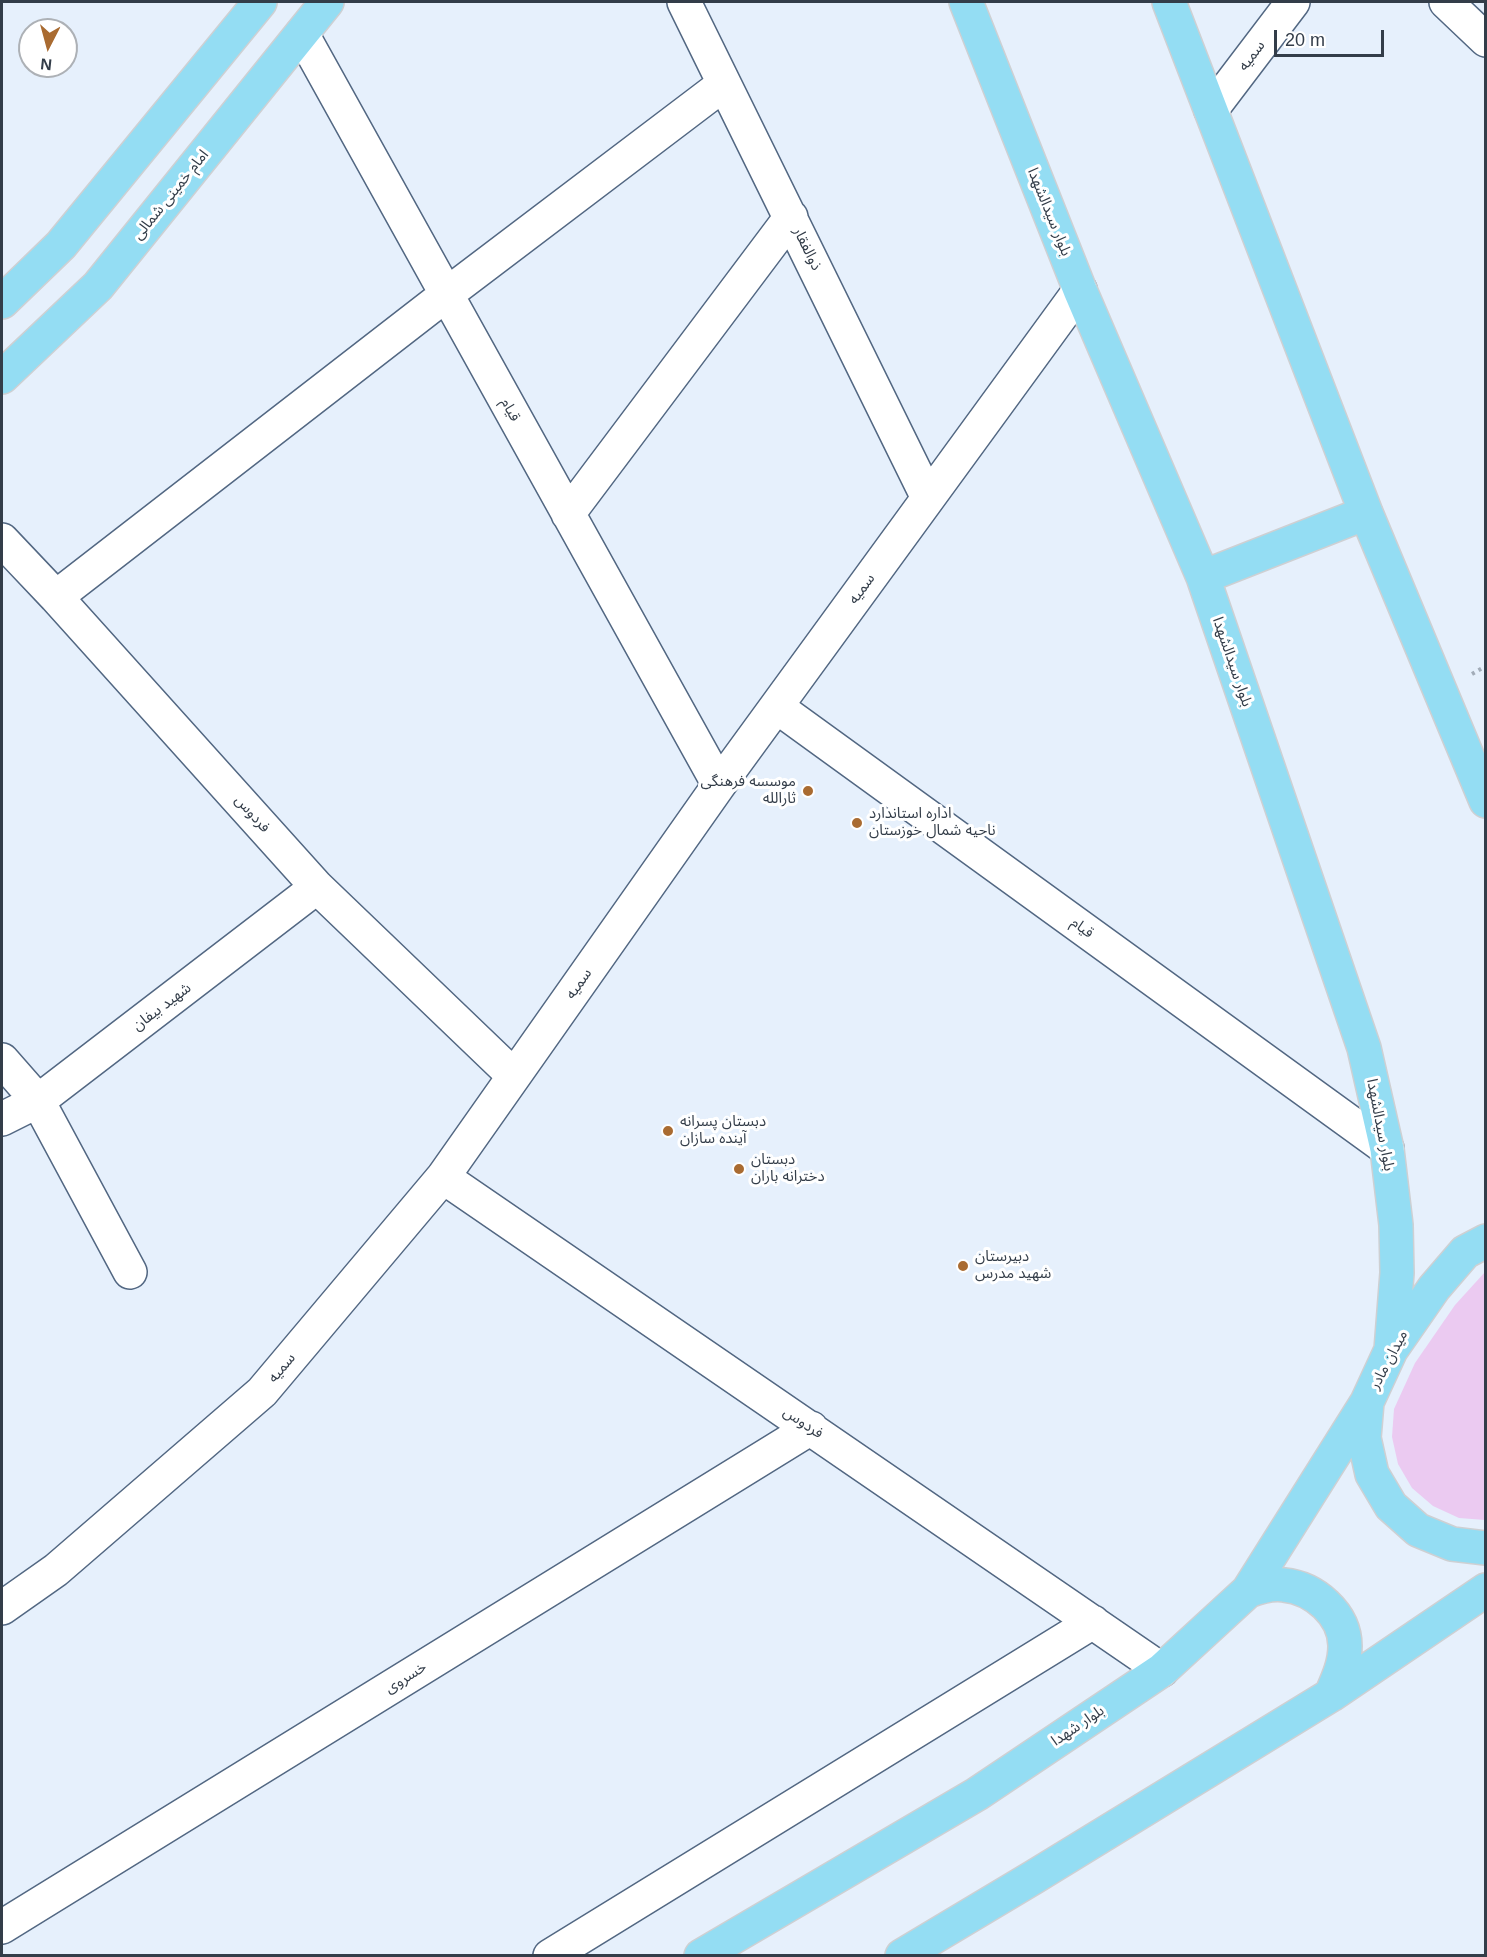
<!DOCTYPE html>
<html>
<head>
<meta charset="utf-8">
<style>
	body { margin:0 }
	#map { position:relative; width:1487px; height:1957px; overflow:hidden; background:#e6f0fc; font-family:Helvetica,sans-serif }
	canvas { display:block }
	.frame { position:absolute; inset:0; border:3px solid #333d49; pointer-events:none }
	.north { position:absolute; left:18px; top:18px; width:60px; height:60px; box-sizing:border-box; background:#fff; border:2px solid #adb1b6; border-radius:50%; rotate:186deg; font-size:16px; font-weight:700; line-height:24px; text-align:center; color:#333d49 }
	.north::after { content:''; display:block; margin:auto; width:21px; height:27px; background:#a96b31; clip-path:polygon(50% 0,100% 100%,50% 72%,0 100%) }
	.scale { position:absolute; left:1274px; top:30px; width:110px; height:27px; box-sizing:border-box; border:3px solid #333d49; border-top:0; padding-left:8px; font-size:18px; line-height:21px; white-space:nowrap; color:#333d49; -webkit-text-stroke:4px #fff; paint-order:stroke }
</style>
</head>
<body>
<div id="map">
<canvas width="1487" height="1957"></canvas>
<div class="frame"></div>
<div class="north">N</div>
<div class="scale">20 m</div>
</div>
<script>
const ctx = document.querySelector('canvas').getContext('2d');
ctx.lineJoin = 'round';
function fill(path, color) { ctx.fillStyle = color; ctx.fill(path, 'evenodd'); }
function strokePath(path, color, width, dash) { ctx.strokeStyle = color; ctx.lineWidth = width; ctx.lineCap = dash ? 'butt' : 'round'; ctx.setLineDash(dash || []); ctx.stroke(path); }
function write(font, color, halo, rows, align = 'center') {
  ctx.font = font + ' Helvetica,"Noto Sans Arabic",sans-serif'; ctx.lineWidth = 6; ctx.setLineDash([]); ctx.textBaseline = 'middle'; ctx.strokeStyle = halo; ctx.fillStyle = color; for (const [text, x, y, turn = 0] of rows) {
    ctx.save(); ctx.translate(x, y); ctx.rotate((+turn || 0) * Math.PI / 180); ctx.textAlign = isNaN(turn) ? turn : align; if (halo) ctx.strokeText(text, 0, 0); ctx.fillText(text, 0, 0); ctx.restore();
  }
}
const green = new Path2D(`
	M 1485,1272 L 1485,1520 L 1459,1518 L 1433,1506 L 1412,1488 L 1398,1464 L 1392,1437 L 1394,1409 L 1415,1363 L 1455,1305 Z`);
const path = new Path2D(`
	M 1472,674 L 1486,666`);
const minor = new Path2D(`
	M 684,2 L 928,498
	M 1446,2 L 1486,40
	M 302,34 L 719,785
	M 1211,110 L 1293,2
	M 568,514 L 791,217
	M 2,540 L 56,597 L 317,887 L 514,1076
	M 56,597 L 447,294 L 724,84
	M 777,707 L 1387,1149
	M 2,1060 L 38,1101 L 130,1272
	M 2,1119 L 38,1101 L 317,887
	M 443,1177 L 1162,1670
	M 2,1608 L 56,1570 L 262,1392 L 443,1177 L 719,785 L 1080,290
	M 2,1927 L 811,1428
	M 550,1956 L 1093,1622`);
const major = new Path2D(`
	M 966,2 L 1080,290 L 1203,577 L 1364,1048 L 1387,1149 L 1396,1225 L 1397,1273 L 1391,1350
	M 1169,2 L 1366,513 L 1486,801
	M 2,302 L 61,245 L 260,2
	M 2,377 L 98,286 L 327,2
	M 1203,577 L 1366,513
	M 1486,1241 L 1465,1252 L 1434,1288 L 1391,1350 L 1367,1402 L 1364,1438 L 1372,1474 L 1391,1506 L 1418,1530 L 1452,1544 L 1486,1548
	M 1248,1591 C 1259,1587 1272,1583 1284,1585 C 1314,1588 1345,1614 1345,1646 C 1345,1664 1338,1679 1331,1695
	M 701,1956 L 977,1794 L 1162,1670 L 1248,1591 L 1367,1402
	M 902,1956 L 1034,1877 L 1331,1695 L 1486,1590`);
const markers = [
	[808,791,6,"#a96b31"],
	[857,823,6,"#a96b31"],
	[668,1131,6,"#a96b31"],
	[739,1169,6,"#a96b31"],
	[963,1266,6,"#a96b31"]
];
const streetNames = [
	["سمیه",1252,56,-53],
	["امام خمینی شمالی",171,195,-51],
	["بلوار سیدالشهدا",1049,212,68],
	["ذوالفقار",807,249,64],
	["قیام",510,410,61],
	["سمیه",862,589,-54],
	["بلوار سیدالشهدا",1232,662,71],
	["فردوس",252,814,48],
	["قیام",1082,928,36],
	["سمیه",579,984,-55],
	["شهید بیفان",162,1007,-37],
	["بلوار سیدالشهدا",1380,1125,79],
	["میدان مادر",1389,1360,-62],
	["سمیه",282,1368,-50],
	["فردوس",803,1423,34],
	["خسروی",406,1678,-32],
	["بلوار شهدا",1078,1726,-34]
];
const poiNames = [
	["موسسه فرهنگی",796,782,"right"],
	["ثارالله",796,799,"right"],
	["اداره استاندارد",869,814],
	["ناحیه شمال خوزستان",869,831],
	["دبستان پسرانه",680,1122],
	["آینده سازان",680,1139],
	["دبستان",751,1160],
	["دخترانه باران",751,1177],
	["دبیرستان",975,1257],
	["شهید مدرس",975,1274]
];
fill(green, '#ebcaf1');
strokePath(minor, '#526782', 36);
strokePath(major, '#ced0d3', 36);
strokePath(path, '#a2acb8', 4, [3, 4.5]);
strokePath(minor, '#fff', 33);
strokePath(major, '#94ddf3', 33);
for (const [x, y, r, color] of markers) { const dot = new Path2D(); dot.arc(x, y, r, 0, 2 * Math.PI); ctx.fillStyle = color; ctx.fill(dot); strokePath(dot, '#fff', 2); }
write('15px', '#333d49', '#fff', streetNames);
write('15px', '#333d49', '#fff', poiNames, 'left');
</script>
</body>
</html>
